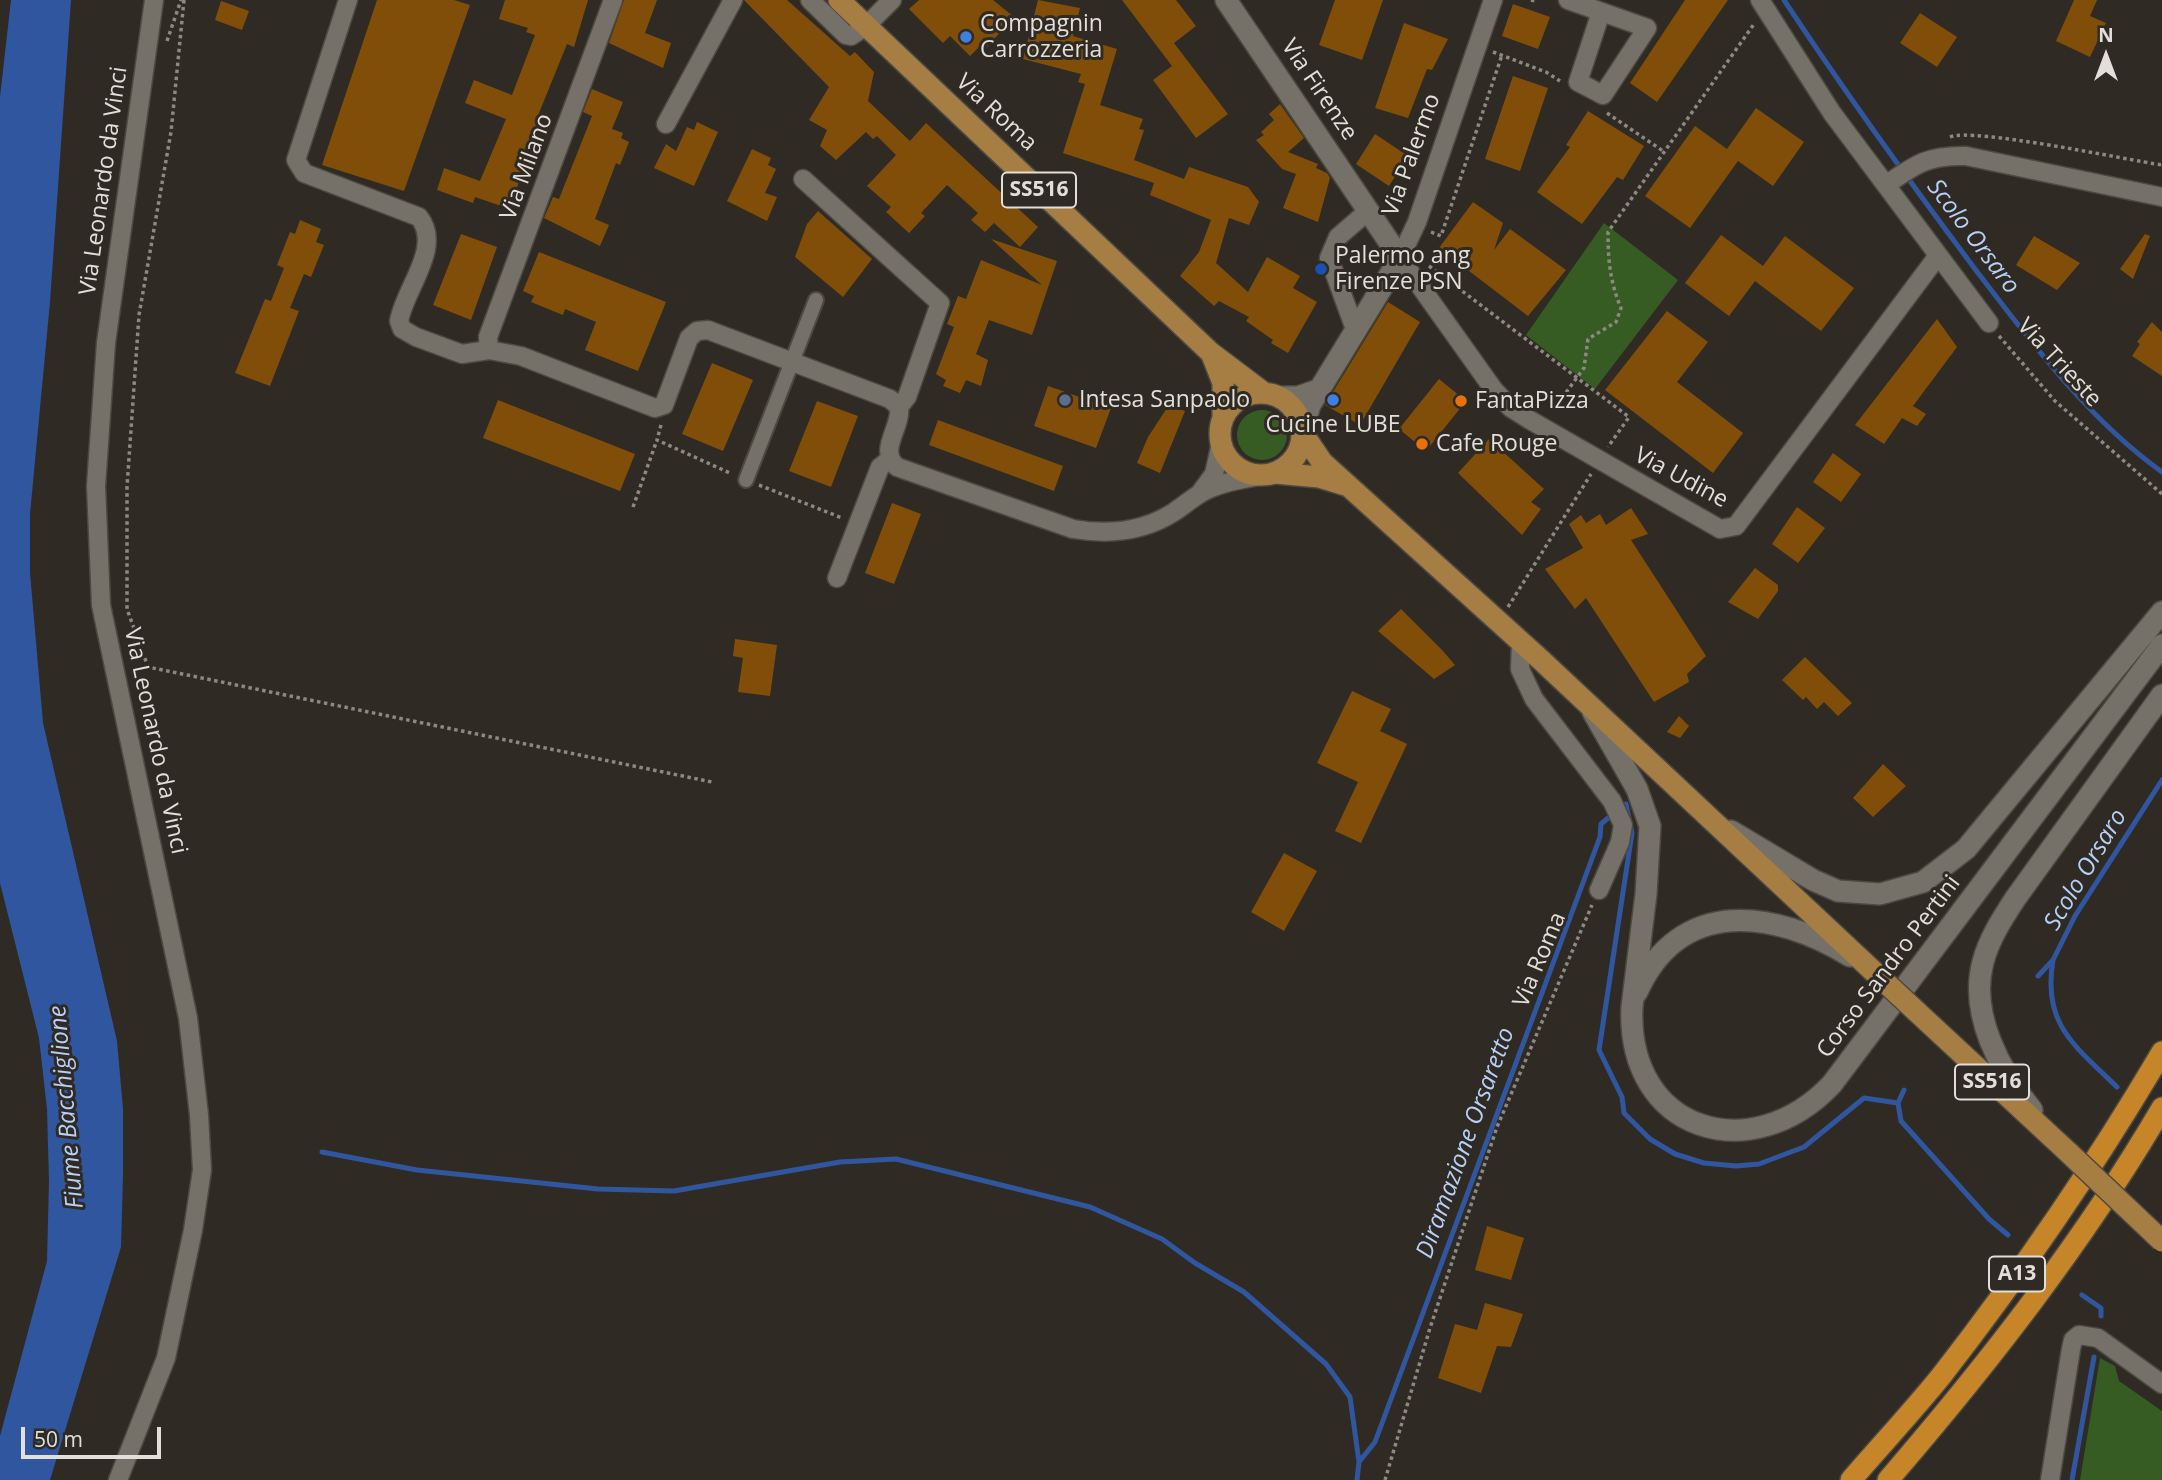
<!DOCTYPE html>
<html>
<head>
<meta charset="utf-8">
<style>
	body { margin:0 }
	#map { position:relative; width:2162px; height:1480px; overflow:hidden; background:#2f2b24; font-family:"Open Sans",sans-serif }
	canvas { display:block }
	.north { position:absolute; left:2071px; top:21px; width:70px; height:70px; -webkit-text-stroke:5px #2f2b24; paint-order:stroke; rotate:0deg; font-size:19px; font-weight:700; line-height:28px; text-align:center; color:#e2dfda }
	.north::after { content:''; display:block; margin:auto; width:24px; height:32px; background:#e2dfda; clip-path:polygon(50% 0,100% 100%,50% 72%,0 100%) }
	.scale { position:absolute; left:21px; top:1427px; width:140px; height:32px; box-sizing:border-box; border:4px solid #e2dfda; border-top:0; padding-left:9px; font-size:21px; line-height:24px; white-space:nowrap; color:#e2dfda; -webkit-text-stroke:5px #2f2b24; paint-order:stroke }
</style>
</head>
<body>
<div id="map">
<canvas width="2162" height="1480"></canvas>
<div class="north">N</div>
<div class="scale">50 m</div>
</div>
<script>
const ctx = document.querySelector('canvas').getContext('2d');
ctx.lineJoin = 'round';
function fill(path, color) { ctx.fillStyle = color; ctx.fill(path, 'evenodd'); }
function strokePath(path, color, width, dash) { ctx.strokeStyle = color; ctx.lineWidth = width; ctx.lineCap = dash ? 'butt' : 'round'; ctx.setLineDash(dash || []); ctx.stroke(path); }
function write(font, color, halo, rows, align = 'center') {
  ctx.font = font + ' "Open Sans",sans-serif'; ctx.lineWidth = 6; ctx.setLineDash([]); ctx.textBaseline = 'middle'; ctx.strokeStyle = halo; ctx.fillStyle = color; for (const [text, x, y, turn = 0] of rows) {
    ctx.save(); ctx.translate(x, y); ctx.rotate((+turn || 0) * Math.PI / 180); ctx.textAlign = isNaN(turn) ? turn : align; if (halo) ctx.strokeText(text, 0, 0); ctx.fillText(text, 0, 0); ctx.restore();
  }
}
const green = new Path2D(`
	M 1604,223 L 1678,280 L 1595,389 L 1526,335 Z
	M1237 435a25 25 0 1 1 50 0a25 25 0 1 1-50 0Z
	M 2100,1358 L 2115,1366 L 2119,1381 L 2162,1411 L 2162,1480 L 2080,1480 Z`);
const water = new Path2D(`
	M 11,0 L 71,0 L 50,302 L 30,514 L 30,573 L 43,723 L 117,1041 L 123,1109 L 123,1174 L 121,1247 L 50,1480 L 0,1480 L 0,1436 L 47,1261 L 49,1181 L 47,1109 L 39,1038 L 0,883 L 0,97 Z`);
const stream = new Path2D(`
	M 1784,0 C 1845,92 1909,181 1975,269 C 2030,341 2088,419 2162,472
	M 1626,804 L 1632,833 L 1599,1050 L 1622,1097 L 1624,1113 L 1650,1139 L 1675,1154 L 1704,1163 L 1736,1166 L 1759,1164 L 1804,1147 L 1864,1098 L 1898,1103
	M 2053,960 C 2042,1024 2074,1045 2117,1087
	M 2038,976 L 2053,960 L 2075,916 L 2162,780
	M 1904,1090 L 1898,1103 L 1901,1121 L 1989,1219 L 2008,1235
	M 322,1152 L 417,1170 L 598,1189 L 674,1191 L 840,1162 L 896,1159 L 1090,1207 L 1162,1239 L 1195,1263 L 1244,1292 L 1326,1364 L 1350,1397 L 1359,1462
	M 2082,1295 L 2101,1308 L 2101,1316
	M 1357,1480 L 1359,1462 L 1375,1442 L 1600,837 L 1601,824 L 1608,818
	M 2072,1480 L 2094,1357`);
const building = new Path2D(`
	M 377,0 L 454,0 L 470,5 L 404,191 L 322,165 Z
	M 505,0 L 588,0 L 574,47 L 567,44 L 539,113 L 544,115 L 517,187 L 513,210 L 475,197 L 473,203 L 437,190 L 444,168 L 480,181 L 506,119 L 465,103 L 474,80 L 512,95 L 535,35 L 526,32 L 528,28 L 499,19 Z
	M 624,0 L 657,0 L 645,33 L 671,43 L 663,68 L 609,43 Z
	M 744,0 L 787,0 L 850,56 L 855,52 L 874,72 L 868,101 L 910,141 L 926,123 L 1038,227 L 1020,247 L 994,223 L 985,232 L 971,220 L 978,213 L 947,185 L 921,213 L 925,216 L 909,233 L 886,212 L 891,207 L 867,186 L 896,155 L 877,136 L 873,139 L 866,132 L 836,160 L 820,146 L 827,130 L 809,120 L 829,87 Z
	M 919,0 L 993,0 L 1014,17 L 986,48 L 981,45 L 970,56 L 950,36 L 943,43 L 909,9 Z
	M 1038,0 L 1080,8 L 1073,36 L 1117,49 L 1100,105 L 1143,119 L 1139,129 L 1144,130 L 1134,160 L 1184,179 L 1189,167 L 1248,187 L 1259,202 L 1249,225 L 1229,218 L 1216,263 L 1248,292 L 1267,257 L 1300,276 L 1293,288 L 1317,302 L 1288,353 L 1271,343 L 1273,340 L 1246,321 L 1249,317 L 1219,301 L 1214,306 L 1180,276 L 1199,252 L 1211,220 L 1150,195 L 1154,183 L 1063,153 L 1085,84 L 1078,82 L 1081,74 L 1023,59 Z
	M 1122,0 L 1176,0 L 1196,26 L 1174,43 L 1228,114 L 1196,138 L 1153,80 L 1172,66 Z
	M 1335,0 L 1383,0 L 1362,60 L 1319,45 Z
	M 1685,0 L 1728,0 L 1657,102 L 1630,83 Z
	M 2074,0 L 2097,0 L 2090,16 L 2106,23 L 2090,57 L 2056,41 Z
	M 221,1 L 249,11 L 242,30 L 215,20 Z
	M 1513,4 L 1550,17 L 1538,49 L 1502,36 Z
	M 1920,13 L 1957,37 L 1937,67 L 1900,43 Z
	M 1404,23 L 1448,39 L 1432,70 L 1427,69 L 1408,118 L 1375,108 Z
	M 1513,76 L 1548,88 L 1520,171 L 1485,159 Z
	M 592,89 L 623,102 L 612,129 L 623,133 L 621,138 L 629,142 L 620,165 L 616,163 L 595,219 L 609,225 L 600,246 L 544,218 L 553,197 L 559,199 L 592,116 L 583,112 Z
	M 1280,104 L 1304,138 L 1288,152 L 1318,164 L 1316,168 L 1327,173 L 1330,178 L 1318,222 L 1283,208 L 1296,174 L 1282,169 L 1256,140 L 1264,135 L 1261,132 L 1274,120 L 1269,114 Z
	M 1756,108 L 1804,142 L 1773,186 L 1738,161 L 1690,228 L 1645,196 L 1695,126 L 1727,149 Z
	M 1588,111 L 1644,146 L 1623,180 L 1617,177 L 1582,224 L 1537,192 L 1570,147 L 1566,145 Z
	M 697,122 L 718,132 L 694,186 L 654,168 L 666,144 L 676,151 L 687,127 L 694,130 Z
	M 1375,134 L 1408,156 L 1389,186 L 1356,164 Z
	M 752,149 L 771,158 L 768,165 L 776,169 L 765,193 L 777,197 L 767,221 L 727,201 Z
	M 1473,202 L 1503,223 L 1494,250 L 1510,229 L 1566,270 L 1528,316 L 1439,248 Z
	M 818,211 L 872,259 L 843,297 L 795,257 L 807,224 Z
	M 300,220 L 321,229 L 316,242 L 324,245 L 311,277 L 304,274 L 290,308 L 299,311 L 270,386 L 235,373 L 265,299 L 271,301 L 284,268 L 277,265 L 290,232 L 295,234 Z
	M 461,234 L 497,247 L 471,320 L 433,305 Z
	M 2145,234 L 2150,236 L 2133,279 L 2120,269 Z
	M 1721,235 L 1763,266 L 1785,236 L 1854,288 L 1821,331 L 1755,281 L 1729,316 L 1685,283 Z
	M 2034,236 L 2080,263 L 2057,290 L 2016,265 Z
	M 991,239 L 1057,261 L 1032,335 L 989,320 L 976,354 L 988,360 L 981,386 L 966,380 L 960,393 L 943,386 L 946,380 L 936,374 L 954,327 L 947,324 L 958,296 L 966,299 L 981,260 L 1042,285 Z
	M 539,252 L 666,302 L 638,371 L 585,350 L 596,322 L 565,309 L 563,315 L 531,302 L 534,296 L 523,291 Z
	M 1388,302 L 1420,322 L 1360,425 L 1325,405 Z
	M 1667,311 L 1708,342 L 1677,382 L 1743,433 L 1713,473 L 1605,390 Z
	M 1937,319 L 1957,347 L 1913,406 L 1926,414 L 1917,426 L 1902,418 L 1884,444 L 1855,425 Z
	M 2152,322 L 2162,332 L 2162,376 L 2132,356 L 2140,344 L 2137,342 Z
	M 712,363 L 753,380 L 723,451 L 682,434 Z
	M 1439,379 L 1466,401 L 1426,451 L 1399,429 Z
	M 1048,386 L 1111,408 L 1096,448 L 1034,426 Z
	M 498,400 L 635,454 L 620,491 L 483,438 Z
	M 817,401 L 858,416 L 831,487 L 789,471 Z
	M 1169,405 L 1185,411 L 1160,473 L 1137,463 L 1148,437 Z
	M 938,420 L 1063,466 L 1054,491 L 929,445 Z
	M 1489,439 L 1544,489 L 1531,502 L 1541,509 L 1522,535 L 1458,473 Z
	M 1833,453 L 1861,474 L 1841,502 L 1813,482 Z
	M 892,503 L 921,514 L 894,584 L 865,573 Z
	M 1797,507 L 1825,528 L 1798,563 L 1772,544 Z
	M 1631,508 L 1648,534 L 1631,540 L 1706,656 L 1687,674 L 1689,682 L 1654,702 L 1586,598 L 1575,609 L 1545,569 L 1583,548 L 1569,524 L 1581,515 L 1586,523 L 1600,514 L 1606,525 Z
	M 1755,568 L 1778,585 L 1778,591 L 1758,619 L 1728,602 Z
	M 1401,609 L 1443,651 L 1455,665 L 1434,679 L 1378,631 Z
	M 735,639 L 777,645 L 770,696 L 738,692 L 743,658 L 733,656 Z
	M 1805,657 L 1852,703 L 1838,716 L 1824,702 L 1817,709 L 1806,697 L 1803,700 L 1782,680 Z
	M 1352,691 L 1391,709 L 1380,731 L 1407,744 L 1361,843 L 1335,831 L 1358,782 L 1317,763 Z
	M 1679,716 L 1689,726 L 1680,738 L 1667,732 Z
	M 1883,764 L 1906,786 L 1873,817 L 1853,798 Z
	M 1284,853 L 1317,871 L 1284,931 L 1251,912 Z
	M 1487,1226 L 1524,1238 L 1511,1280 L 1475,1270 Z
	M 1485,1303 L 1523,1314 L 1511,1347 L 1497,1346 L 1481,1393 L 1438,1378 L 1455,1324 L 1477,1330 Z`);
const path = new Path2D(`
	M 184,0 L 171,132 L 139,315 L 127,487 L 127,609 L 148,667 L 712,782
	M 1531,0 L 1535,1
	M 167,41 L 181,0
	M 1493,52 L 1546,72 L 1560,81
	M 1607,113 L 1663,151
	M 1950,137 C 1971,127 2128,160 2162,165
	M 1431,232 L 1441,236 L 1502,55
	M 1429,266 L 1629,417 L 1608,447
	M 1999,336 L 2055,401 L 2162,494
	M 1562,398 L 1584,368 L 1588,339 L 1616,322 L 1621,308 C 1610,282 1608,260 1608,232 L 1754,24
	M 661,425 L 657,440 L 732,474
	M 759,485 L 842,518
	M 633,507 L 657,440
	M 1508,607 L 1591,474
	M 1385,1480 L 1430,1328 L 1497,1127 L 1592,905`);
const pedestrian = new Path2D(`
	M 746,480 L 816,300`);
const minor = new Path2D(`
	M 348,0 L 296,160 L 304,173 L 419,217 C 443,247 405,288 399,321 L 402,329 L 416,337 L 462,354 L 489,350 L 521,356 L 655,408 L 664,405 L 689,338 L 697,331 L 708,330 L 890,399 L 899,407 C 902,428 877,450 897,467 L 1073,529 C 1108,535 1143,532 1174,512 C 1183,506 1191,499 1201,493 C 1218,483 1239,480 1259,476
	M 810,0 L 846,35 L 851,36 L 866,26 L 892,0
	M 1493,0 L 1417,222 L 1400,258 L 1494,390 L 1511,408 L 1530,420 L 1720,529 L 1736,526 L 1937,257
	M 1568,0 L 1647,28 L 1603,95 L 1578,82 L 1601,12
	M 1760,0 L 1832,113 L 1989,323
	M 666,124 L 733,0
	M 803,179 L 940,303 L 907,397 L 899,407
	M 1886,185 C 1916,164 1928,155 1966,156 L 2162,197
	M 1356,332 L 1329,258 L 1338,237 L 1368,211
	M 489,350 L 488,337 L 613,0
	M 1200,493 L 1214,474 L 1221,443
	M 837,578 L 880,467 L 889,460
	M 1521,642 L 1520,669 L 1534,699 L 1612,801 L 1623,825 L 1620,842 L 1599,890
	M 118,1480 L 166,1358 L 193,1230 L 202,1170 L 199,1115 L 188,1018 L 101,605 L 96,486 L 106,343 L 154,0
	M 2050,1480 L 2071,1349 L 2073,1340 L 2079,1335 L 2098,1338 L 2162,1384`);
const tertiary = new Path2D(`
	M 1226,0 L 1400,258 L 1310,405 L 1303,429
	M 1280,397 L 1298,397 L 1318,390
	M 1593,712 L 1637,789 L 1650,826 L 1646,894 L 1632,1007 C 1626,1131 1751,1170 1832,1084 L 2162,645
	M 1731,831 L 1813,880 L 1838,891 L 1880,894 L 1923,882 L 1966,849 L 2162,612
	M 1637,992 C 1680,896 1775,910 1850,956
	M 2032,1110 C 2000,1071 1969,1014 1983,962 C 1989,939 2002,919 2015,899 L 2162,695`);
const primary = new Path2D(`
	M 839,0 L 1211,353 L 1264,393
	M 1212,355 L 1223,383 L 1223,417
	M1220 434a41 41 0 1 1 82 0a41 41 0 1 1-82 0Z
	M 1303,434 L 1322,462 L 1541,660 L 1872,970
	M 1275,473 L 1319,477 L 1345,485
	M 1916,1011 L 2069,1153`);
const motorway = new Path2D(`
	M 1851,1480 C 1881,1445 1913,1411 1942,1375 C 2022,1272 2096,1164 2162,1052
	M 1888,1480 C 1988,1364 2084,1241 2162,1108`);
const primaryBridge = new Path2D(`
	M 1872,970 L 1916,1011
	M 2069,1153 L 2162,1241`);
const markers = [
	[966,37,7,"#3f7fe0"],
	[1321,269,7,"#1a4fb4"],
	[1065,400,7,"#5c6f8a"],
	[1333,400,7,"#3f7fe0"],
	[1461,401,7,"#e8710a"],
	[1422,444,7,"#e8710a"]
];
const shields = [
	[1039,190,74],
	[1992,1082,74],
	[2017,1274,56]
];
const shieldNames = [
	["SS516",1039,190],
	["SS516",1992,1082],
	["A13",2017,1274]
];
const poiNames = [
	["Compagnin",980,24],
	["Carrozzeria",980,50],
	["Palermo ang",1335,256],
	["Firenze PSN",1335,282],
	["Intesa Sanpaolo",1079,400],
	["FantaPizza",1475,401],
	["Cucine LUBE",1333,425,"center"],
	["Cafe Rouge",1436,444]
];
const streetNames = [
	["Via Firenze",1319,90,56],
	["Via Roma",996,113,43],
	["Via Palermo",1412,155,-70],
	["Via Milano",527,167,-70],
	["Via Leonardo da Vinci",104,181,-82],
	["Via Trieste",2059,363,47],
	["Via Udine",1681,478,28],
	["Via Leonardo da Vinci",155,741,78],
	["Via Roma",1540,960,-67],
	["Corso Sandro Pertini",1889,967,-53]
];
const waterNames = [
	["Scolo Orsaro",1973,237,53],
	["Scolo Orsaro",2086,870,-59],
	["Fiume Bacchiglione",67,1107,-95],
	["Diramazione Orsaretto",1466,1143,-70]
];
fill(green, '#365c24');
fill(water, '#3156a0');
strokePath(stream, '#3156a0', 5);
fill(building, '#814e09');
strokePath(pedestrian, '#4c4942', 18);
strokePath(minor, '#4c4942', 21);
strokePath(tertiary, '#4c4942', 24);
strokePath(primary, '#4c4942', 24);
strokePath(motorway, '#4c4942', 24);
strokePath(path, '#8c8983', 3.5, [3.5, 3.5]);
strokePath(pedestrian, '#757168', 14);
strokePath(minor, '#757168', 18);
strokePath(tertiary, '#757168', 21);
strokePath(primary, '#a67d42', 21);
strokePath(motorway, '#c68528', 21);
strokePath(primaryBridge, '#4c4942', 24, []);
strokePath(primaryBridge, '#a67d42', 21);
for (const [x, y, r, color] of markers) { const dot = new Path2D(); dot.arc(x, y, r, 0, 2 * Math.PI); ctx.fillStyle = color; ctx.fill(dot); strokePath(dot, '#2f2b24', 2.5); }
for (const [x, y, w] of shields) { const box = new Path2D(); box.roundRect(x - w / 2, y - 17.5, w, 35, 5); ctx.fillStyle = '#2f2b24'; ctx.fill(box); strokePath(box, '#e2dfda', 2); }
write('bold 21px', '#e2dfda', null, shieldNames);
write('23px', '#e2dfda', '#2f2b24', poiNames, 'left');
write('23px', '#e2dfda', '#2f2b24', streetNames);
write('italic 24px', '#b8cff8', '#2f2b24', waterNames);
</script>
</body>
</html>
